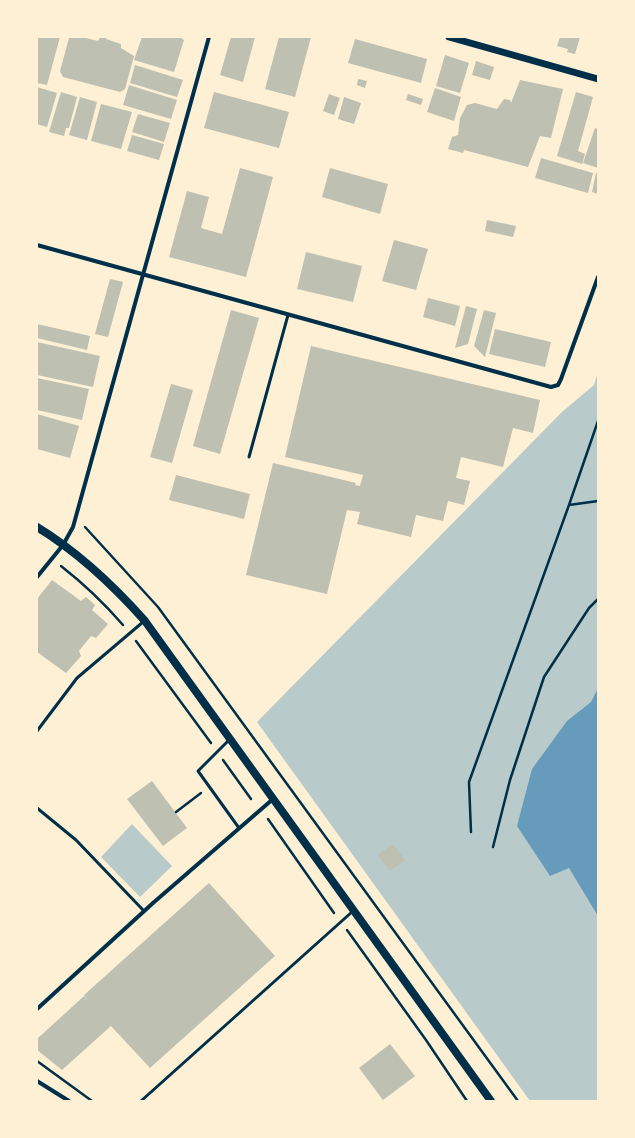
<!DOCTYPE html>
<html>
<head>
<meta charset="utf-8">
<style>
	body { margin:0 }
	#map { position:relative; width:635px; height:1138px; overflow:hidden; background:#fdf0d5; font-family:"Source Serif 4",serif }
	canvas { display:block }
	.frame { position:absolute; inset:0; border:38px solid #fdf0d5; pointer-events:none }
</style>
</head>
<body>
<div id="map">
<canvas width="635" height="1138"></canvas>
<div class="frame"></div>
</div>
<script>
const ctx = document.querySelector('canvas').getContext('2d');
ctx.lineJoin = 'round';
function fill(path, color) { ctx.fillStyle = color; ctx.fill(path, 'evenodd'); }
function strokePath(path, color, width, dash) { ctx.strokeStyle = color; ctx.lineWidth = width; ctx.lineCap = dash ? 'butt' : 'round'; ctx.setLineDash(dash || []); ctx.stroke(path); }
const green = new Path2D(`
	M 598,372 L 598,1101 L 530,1101 L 257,722 L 562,412 L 594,385 Z
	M 132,824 L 172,866 L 140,897 L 101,857 Z`);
const water = new Path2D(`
	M 598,688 L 598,916 L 569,868 L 550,876 L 517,826 L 532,769 L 567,721 L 591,702 Z`);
const building = new Path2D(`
	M 37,37 L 60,37 L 47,85 L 37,83 Z
	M 76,37 L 82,37 L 98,41 L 100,37 L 107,37 L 106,39 L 121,44 L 121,48 L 134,56 L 125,89 L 120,92 L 63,77 L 60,71 L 69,38 Z
	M 142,37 L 182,37 L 182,39 L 184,40 L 174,72 L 134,60 Z
	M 231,37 L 255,37 L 243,82 L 220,75 Z
	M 279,37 L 311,37 L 295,97 L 265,89 Z
	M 560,37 L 580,37 L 575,54 L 567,52 L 568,49 L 557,46 Z
	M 355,39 L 427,59 L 421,83 L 348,63 Z
	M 445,55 L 469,63 L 460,93 L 436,86 Z
	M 476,61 L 494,67 L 490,80 L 472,75 Z
	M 135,65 L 183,80 L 177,97 L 130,83 Z
	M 358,79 L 367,81 L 365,88 L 357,85 Z
	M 520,80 L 563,89 L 551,138 L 540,136 L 528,167 L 464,150 L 463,153 L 448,149 L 452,137 L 458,135 L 460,118 L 467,105 L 475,103 L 497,109 L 504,99 L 510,100 L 511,103 Z
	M 129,85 L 177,100 L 171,119 L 123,105 Z
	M 37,87 L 57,93 L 47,127 L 37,124 Z
	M 435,88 L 461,97 L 454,121 L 427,112 Z
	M 61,92 L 77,97 L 69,128 L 66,128 L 64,136 L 49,132 Z
	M 214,92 L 289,112 L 279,148 L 204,128 Z
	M 576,92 L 593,97 L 578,151 L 585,154 L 582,164 L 557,156 Z
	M 329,94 L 340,98 L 334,115 L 323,111 Z
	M 408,94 L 423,99 L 421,105 L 406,100 Z
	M 80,97 L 97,102 L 87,140 L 69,135 Z
	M 344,97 L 361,103 L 354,124 L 338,119 Z
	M 101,104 L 132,112 L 121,149 L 91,141 Z
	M 138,114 L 170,123 L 164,142 L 132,132 Z
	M 595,128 L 598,129 L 598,168 L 583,163 Z
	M 132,135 L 164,144 L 159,160 L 127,151 Z
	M 541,158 L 593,173 L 588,193 L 535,178 Z
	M 240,168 L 273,177 L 246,277 L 169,257 L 187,191 L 209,197 L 201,228 L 222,234 Z
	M 330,168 L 388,184 L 380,214 L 322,197 Z
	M 596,173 L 598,173 L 598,194 L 592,192 Z
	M 487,220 L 516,226 L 513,237 L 485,231 Z
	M 394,240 L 428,249 L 416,290 L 382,281 Z
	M 306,252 L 362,266 L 353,302 L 297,289 Z
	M 110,279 L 123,282 L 108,337 L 95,334 Z
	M 428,298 L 460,306 L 455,326 L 423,317 Z
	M 466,306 L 477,309 L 468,344 L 455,348 Z
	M 231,310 L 259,318 L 220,454 L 193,446 Z
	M 484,310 L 496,313 L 485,357 L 474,346 Z
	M 37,324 L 90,336 L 87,350 L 37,338 Z
	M 495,329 L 551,342 L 545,367 L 489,354 Z
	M 37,342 L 100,356 L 93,387 L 37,375 Z
	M 311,346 L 540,400 L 533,433 L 513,428 L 503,467 L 461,457 L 456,478 L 470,481 L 464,505 L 448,501 L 443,521 L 416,515 L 411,537 L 357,524 L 360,512 L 347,510 L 327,594 L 246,575 L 273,463 L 356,483 L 355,485 L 360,486 L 363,475 L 285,457 Z
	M 37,378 L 89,389 L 82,420 L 37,410 Z
	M 171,384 L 193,390 L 172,463 L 150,457 Z
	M 37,414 L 79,426 L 70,458 L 37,449 Z
	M 176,475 L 250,494 L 244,519 L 169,500 Z
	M 52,580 L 81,601 L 86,597 L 95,605 L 92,610 L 108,624 L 96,638 L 91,636 L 79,651 L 81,656 L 66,673 L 37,652 L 37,599 Z
	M 152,781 L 187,828 L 163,846 L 127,799 Z
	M 393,844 L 405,860 L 390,871 L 378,855 Z
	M 209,883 L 275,956 L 150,1068 L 111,1026 L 62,1070 L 37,1050 L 37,1039 L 84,996 L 89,1002 L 84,995 Z
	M 390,1044 L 415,1076 L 383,1100 L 359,1068 Z`);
const path = new Path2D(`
	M 569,505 L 598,421
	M 85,527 L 158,607 L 518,1101
	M 61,566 C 84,584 104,603 123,625
	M 136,641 L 211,743
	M 223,760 L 251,799
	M 176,812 L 201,793
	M 268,819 L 334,913
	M 471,832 L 469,782 L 569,505 L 598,501
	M 493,847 L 510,780 L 544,677 L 589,608 L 598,599
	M 347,930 L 426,1040 L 467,1101
	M 37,1061 L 92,1101`);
const service = new Path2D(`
	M 249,457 L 288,315
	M 37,731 L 77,678 L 143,622
	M 229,740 L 198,771 L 239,828
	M 37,808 L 76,840 L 144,911
	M 141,1101 L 353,911`);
const minor = new Path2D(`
	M 37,245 L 551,387 L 558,385 L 561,379 L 598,277
	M 37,577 L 63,545 L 73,527 L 209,37
	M 37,1009 L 153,903 L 273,799
	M 37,1081 L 69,1101`);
const tertiary = new Path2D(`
	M 449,37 L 598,79`);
const secondary = new Path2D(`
	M 37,527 C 78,552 113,585 145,621 L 491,1101`);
fill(green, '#b9caca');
fill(water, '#669bbc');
fill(building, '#bec0b2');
strokePath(path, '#003049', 2.5);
strokePath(service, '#003049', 3);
strokePath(minor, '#003049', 4);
strokePath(tertiary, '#003049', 7);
strokePath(secondary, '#003049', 8);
</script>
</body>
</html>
